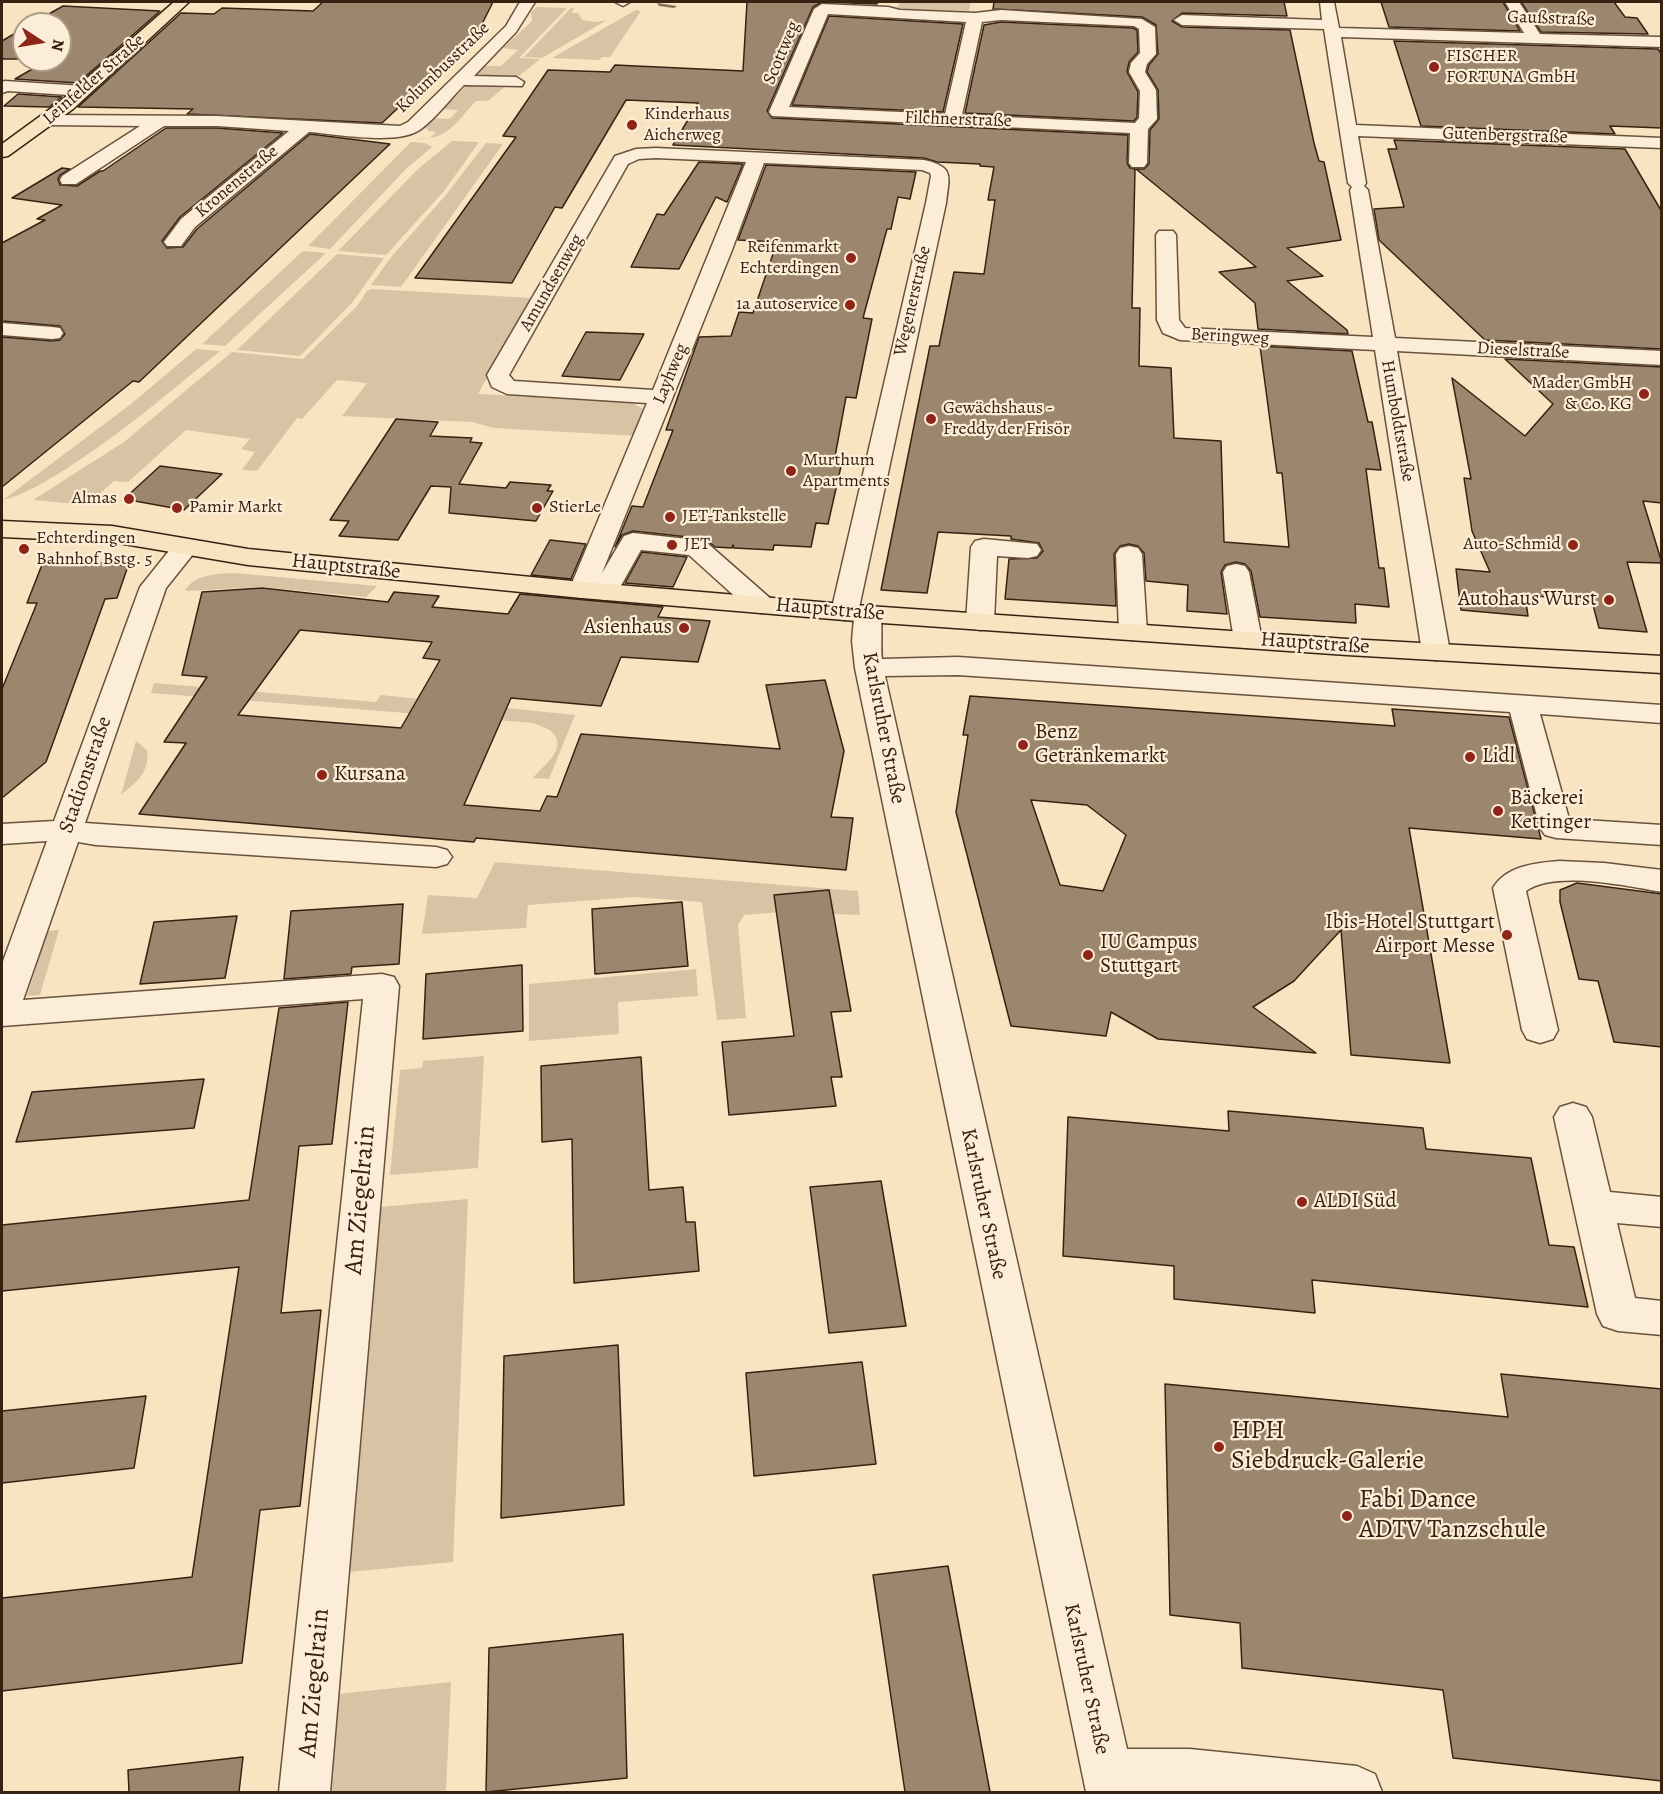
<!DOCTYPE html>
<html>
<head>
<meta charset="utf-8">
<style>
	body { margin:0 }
	#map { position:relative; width:1663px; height:1794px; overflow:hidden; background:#f9e4c2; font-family:Alegreya,serif }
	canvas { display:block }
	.frame { position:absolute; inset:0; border:3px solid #372212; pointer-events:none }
	.north { position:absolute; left:12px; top:12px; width:60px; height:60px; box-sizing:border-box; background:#fbedd7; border:2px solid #ad9c88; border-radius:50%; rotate:102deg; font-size:16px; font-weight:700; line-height:24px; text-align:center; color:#372212 }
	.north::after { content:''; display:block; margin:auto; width:21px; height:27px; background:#8f2418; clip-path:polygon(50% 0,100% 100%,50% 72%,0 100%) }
</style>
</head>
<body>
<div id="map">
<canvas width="1663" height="1794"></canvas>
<div class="frame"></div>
<div class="north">N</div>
</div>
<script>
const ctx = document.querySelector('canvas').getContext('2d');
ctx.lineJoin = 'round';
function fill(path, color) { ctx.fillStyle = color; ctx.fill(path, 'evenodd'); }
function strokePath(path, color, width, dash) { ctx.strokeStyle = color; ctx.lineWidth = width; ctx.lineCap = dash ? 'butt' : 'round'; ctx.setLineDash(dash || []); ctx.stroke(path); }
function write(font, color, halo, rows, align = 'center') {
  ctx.font = font + ' Alegreya,serif'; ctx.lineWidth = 4.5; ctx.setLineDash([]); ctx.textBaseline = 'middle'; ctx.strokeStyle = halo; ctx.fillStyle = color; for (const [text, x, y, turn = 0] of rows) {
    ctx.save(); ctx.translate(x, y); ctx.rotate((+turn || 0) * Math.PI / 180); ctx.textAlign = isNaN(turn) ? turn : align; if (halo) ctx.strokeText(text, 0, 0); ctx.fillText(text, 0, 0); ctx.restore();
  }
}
const green = new Path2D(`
	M 900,2 L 971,2 L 969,11 L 897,9 Z
	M 537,7 L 567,8 L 519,58 L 540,59 L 514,80 L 478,76 L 476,75 L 485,66 L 501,66 L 518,50 L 503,48 L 532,21 L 531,12 Z
	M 571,8 L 574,8 L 572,13 L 578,13 L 582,20 L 597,22 L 607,20 L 542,58 L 524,57 Z
	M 636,10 L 641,11 L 610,57 L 602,57 L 599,60 L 552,58 Z
	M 481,84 L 507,85 L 488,101 L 476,101 C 454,124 448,141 413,139 L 430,138 L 436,132 L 429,131 L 425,127 L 434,118 L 450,119 L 458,110 L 443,109 L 465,87 Z
	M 452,141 L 479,142 L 444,191 L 386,255 L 338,251 L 418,169 Z
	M 411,142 L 425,143 L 432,147 L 407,168 L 330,249 L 308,246 Z
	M 486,143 L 503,144 L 401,287 L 371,285 L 392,256 L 445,196 Z
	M 303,251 L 326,253 L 225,346 L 202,344 Z
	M 337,254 L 384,258 L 352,303 L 300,356 L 237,350 Z
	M 371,289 L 532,298 L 478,394 L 631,402 L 643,409 L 646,416 L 638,436 L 494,428 L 472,422 L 342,416 L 367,383 L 337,380 L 302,419 L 297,418 L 257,471 L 242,470 L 255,452 L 241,449 L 250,439 L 186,430 L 128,482 L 114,481 L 87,505 L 33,500 L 124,442 L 232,352 L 303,359 L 357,306 L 367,291 Z
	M 196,349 L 220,351 C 171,391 123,432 69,467 C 48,480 27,494 3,500 L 131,404 Z
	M 234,573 L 377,586 L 366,597 L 261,587 L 185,591 C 194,574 217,574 234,573 Z
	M 154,683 L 376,702 L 381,695 L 575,715 L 549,779 L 533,778 C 542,766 569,749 552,732 C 548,728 539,726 534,723 L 151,693 Z
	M 136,741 L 147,750 C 150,772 137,782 121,795 Z
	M 495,862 L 858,891 L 860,915 L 781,912 L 744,915 L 738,925 L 746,1018 L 717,1020 L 702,902 L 634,897 L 528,905 L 526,928 L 422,934 L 428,895 L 477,898 Z
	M 59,930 L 40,995 L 27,996 L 47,931 Z
	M 696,969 L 698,996 L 618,1002 L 619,1034 L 529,1041 L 529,984 Z
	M 484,1056 L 478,1168 L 390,1175 L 400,1070 L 422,1068 L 423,1061 Z
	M 468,1199 L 453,1562 L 349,1572 L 380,1207 Z
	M 451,1682 L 446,1792 L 330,1792 L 338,1694 Z`);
const stream = new Path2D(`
	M 657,3 L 677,6 L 674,8 L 659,6 Z`);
const building = new Path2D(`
	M 323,2 L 493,2 L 477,34 L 382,123 L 187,114 L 193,109 L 78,107 L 181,13 L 214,14 L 222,8 L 313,11 Z
	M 747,2 L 878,2 L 877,4 L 822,2 L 813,7 L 767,111 L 772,118 L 1128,135 L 1127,163 L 1130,168 L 1135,169 L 1132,308 L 1140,308 L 1139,366 L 1171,368 L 1174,438 L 1221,441 L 1224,542 L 1289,547 L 1282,473 L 1277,473 L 1260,346 L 1352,351 L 1368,422 L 1372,422 L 1381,470 L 1366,469 L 1379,568 L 1384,568 L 1389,607 L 1355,604 L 1356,623 L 1260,617 L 1251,571 L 1245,564 L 1236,562 L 1225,565 L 1221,572 L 1227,614 L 1187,611 L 1188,585 L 1146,581 L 1144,553 L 1138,546 L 1129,544 L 1120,546 L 1114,554 L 1116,606 L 1005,599 L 1009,559 L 1037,558 L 1043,551 L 1039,543 L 1011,539 L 1011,536 L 938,532 L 927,593 L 881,590 L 930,346 L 939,346 L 954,272 L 984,274 L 995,200 L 988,200 L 994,167 L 980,166 L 980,164 L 937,162 L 924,158 L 673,145 L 698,103 L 626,100 L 562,208 L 555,207 L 512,283 L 415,278 L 516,137 L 503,136 L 548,70 L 610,72 L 615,65 L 743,71 Z
	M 994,2 L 1284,2 L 1287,16 L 1182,13 L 1172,21 L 1182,27 L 1290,30 L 1314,143 L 1319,161 L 1324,162 L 1341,240 L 1287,248 L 1323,276 L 1287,281 L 1347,330 L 1348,334 L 1258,329 L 1255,303 L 1219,272 L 1256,267 L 1136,169 L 1144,169 L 1149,164 L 1150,130 L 1159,119 L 1158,90 L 1147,72 L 1149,65 L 1158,54 L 1156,25 L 1142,17 L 993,9 Z
	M 1381,2 L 1503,2 L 1520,31 L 1389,27 Z
	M 1521,2 L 1614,2 L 1625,17 L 1637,18 L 1648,34 L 1541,32 Z
	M 63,6 L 160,11 L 78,83 L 15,79 L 48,60 L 60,60 L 60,24 L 31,24 Z
	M 829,16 L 963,24 L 943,112 L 792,105 Z
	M 1001,22 L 1133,28 L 1137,30 L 1138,52 L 1129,62 L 1127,72 L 1138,92 L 1137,117 L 1134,121 L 965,113 L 984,25 Z
	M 24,28 L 24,59 L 2,59 L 2,41 Z
	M 1394,41 L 1658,49 L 1662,55 L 1662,128 L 1610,126 L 1615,134 L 1421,126 Z
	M 18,94 L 62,97 L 49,107 L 4,106 Z
	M 166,128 L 217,128 L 283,133 L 180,217 L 162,241 L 167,248 L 183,247 L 197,229 L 310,134 L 390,144 L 139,382 L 133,381 L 2,487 L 2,337 L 52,341 L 60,340 L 65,334 L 60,326 L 2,321 L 2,243 L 45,220 L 37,219 L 62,205 L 12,198 L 62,168 L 70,169 L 60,175 L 58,179 L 60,185 L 77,186 L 100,171 L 103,171 Z
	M 1394,140 L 1625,149 L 1662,212 L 1662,349 L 1485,340 L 1379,240 L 1374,209 L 1404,207 L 1388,149 L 1397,149 Z
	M 699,162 L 743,164 L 727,202 L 716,197 L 679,269 L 631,267 L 657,214 L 664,215 Z
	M 766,165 L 916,172 L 910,199 L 898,197 L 891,229 L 887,229 L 863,318 L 872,319 L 856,398 L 846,397 L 834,462 L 842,462 L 828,524 L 816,523 L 811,547 L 774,545 L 773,550 L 734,548 L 733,545 L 732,548 L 715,547 L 707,540 L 697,538 L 633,531 L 622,535 L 615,547 L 632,506 L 643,507 L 673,430 L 666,430 L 699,337 L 731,336 L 739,312 L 753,313 L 777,242 L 738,240 Z
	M 586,332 L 644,334 L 620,380 L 562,376 Z
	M 1505,359 L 1662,367 L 1662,503 L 1643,501 L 1662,563 L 1627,562 L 1647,632 L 1599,628 L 1592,601 L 1525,595 L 1528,616 L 1461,610 L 1456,569 L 1490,572 L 1472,531 L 1464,478 L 1471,479 L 1452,378 L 1525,436 L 1553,404 Z
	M 396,419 L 438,422 L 430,436 L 472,438 L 470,442 L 482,443 L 459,484 L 506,488 L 510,482 L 551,485 L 547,491 L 553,491 L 536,521 L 449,513 L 451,487 L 431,486 L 398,540 L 339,536 L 349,521 L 330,520 Z
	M 160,466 L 222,474 L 184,510 L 124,499 Z
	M 550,540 L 586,544 L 571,579 L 531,575 Z
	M 642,552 L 687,557 L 673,587 L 625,583 Z
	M 45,557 L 128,566 L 117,598 L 105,599 L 46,762 L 2,798 L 2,689 L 37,603 L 27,603 Z
	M 262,588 L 388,602 L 394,592 L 439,596 L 432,607 L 508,614 L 520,594 L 663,607 L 658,617 L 710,621 L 698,662 L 621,657 L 601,706 L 511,698 L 464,805 L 540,811 L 547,796 L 557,797 L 581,734 L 780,749 L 766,685 L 825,680 L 844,751 L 831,817 L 853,818 L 846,870 L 476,838 L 474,842 L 139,814 L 186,743 L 164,742 L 207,677 L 182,675 L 202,592 ZM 300,630 L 432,642 L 423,658 L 440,660 L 401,728 L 238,715 Z
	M 970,696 L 1395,726 L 1392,709 L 1509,717 L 1541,839 L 1409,828 L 1450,1063 L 1351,1055 L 1341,930 L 1294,981 L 1253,1007 L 1316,1053 L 1158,1039 L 1111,1012 L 1106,1036 L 1011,1026 L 956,812 L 968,735 L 963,735 ZM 1031,800 L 1087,805 L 1126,835 L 1103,891 L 1060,885 Z
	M 1577,883 L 1662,894 L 1662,1047 L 1614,1042 L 1598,981 L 1579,979 L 1560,902 L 1560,890 Z
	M 829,890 L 851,1011 L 831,1012 L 842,1077 L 831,1077 L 836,1106 L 729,1115 L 722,1042 L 794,1036 L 774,895 Z
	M 682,902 L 688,966 L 595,974 L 592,909 Z
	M 403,904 L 399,964 L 352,967 L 351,974 L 284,979 L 291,911 Z
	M 237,916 L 225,978 L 140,984 L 154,922 Z
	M 522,965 L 523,1031 L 423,1039 L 426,974 Z
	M 348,1002 L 332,1144 L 299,1146 L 281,1313 L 321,1310 L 300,1506 L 260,1510 L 242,1663 L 2,1691 L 2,1598 L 192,1577 L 239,1267 L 2,1291 L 2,1225 L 249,1200 L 279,1008 Z
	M 641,1057 L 649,1190 L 683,1187 L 686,1222 L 695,1222 L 699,1271 L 574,1283 L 572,1139 L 542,1142 L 541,1066 Z
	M 204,1079 L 194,1128 L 16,1142 L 32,1092 Z
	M 1228,1111 L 1423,1128 L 1426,1149 L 1531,1158 L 1549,1245 L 1574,1247 L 1588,1307 L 1312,1280 L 1315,1313 L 1174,1299 L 1174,1266 L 1063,1256 L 1068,1117 L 1229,1131 Z
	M 881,1181 L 906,1326 L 829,1333 L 810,1187 Z
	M 618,1345 L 624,1505 L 501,1518 L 504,1356 Z
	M 862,1362 L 876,1464 L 754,1476 L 746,1373 Z
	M 1501,1374 L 1662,1389 L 1662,1781 L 1453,1758 L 1443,1690 L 1242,1668 L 1240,1623 L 1170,1615 L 1165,1384 L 1508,1417 Z
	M 146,1396 L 134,1468 L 2,1483 L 2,1411 Z
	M 948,1566 L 990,1792 L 905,1792 L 873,1575 Z
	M 623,1634 L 627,1778 L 486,1792 L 489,1648 Z
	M 243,1757 L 239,1792 L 129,1792 L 128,1770 Z`);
const minor = new Path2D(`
	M 520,2 L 535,2 L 516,32 L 474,76 L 516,77 L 524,82 L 522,86 L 464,85 C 450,99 437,117 421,129 C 399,146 337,134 309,132 L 195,227 L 181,246 L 167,246 L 164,242 L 181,219 L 289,131 L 217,126 L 164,126 L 76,184 L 62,184 L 60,180 L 62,176 L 140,126 L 49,125 L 43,124 L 40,120 L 43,116 L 49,115 L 217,116 L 400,126 L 408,122 L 506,26 Z
	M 615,2 L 630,2 L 623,6 Z
	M 1320,2 L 1334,2 L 1339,28 L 1524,33 L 1505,2 L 1519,2 L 1540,34 L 1662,37 L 1662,47 L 1341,37 L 1356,125 L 1662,138 L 1662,148 L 1358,136 L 1366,183 L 1364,186 L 1368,190 L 1395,338 L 1662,351 L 1662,365 L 1397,351 L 1450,652 L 1446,658 L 1436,660 L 1426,658 L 1422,652 L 1375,350 L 1180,340 L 1163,333 L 1157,320 L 1156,235 L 1159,231 L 1173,231 L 1176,235 L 1179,320 L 1185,328 L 1373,337 L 1350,190 L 1352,187 L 1348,183 L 1324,29 L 1182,25 L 1174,20 L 1182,15 L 1322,20 Z
	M 822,4 L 888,7 L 900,10 L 975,13 L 1001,10 L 1142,19 L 1155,27 L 1156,54 L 1147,64 L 1145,72 L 1156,90 L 1157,119 L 1148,129 L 1147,163 L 1144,167 L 1132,167 L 1129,163 L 1130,133 L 772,116 L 769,112 L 814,9 ZM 828,14 L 966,22 L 945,114 L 789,107 ZM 1001,20 L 1134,26 L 1139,29 L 1140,53 L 1131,63 L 1129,72 L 1140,91 L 1139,118 L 1135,123 L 962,115 L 982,22 Z
	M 5,81 L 84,86 L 92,91 L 84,96 L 8,91 L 2,93 L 2,82 Z
	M 656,148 L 924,160 C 955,167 949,176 946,203 L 859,608 L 868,606 L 878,608 C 884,618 880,646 882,659 L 958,657 L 1662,705 L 1662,723 L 1540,714 L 1569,819 L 1662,825 L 1662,845 L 1556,838 L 1545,835 L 1540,828 L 1510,712 L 958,675 L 885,676 L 1127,1749 L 1190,1749 L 1357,1766 L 1375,1774 L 1382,1792 L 1086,1792 L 855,668 L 852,641 L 854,618 L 845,620 L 835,618 L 831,612 L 926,203 L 931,176 L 930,173 L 922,170 L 764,163 L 732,250 L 602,573 L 624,536 L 633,533 L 697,540 L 706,542 L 771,599 L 775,605 L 771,611 L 761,613 L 751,611 L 689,555 L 641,550 L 614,598 L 605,600 L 596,598 L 593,594 L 582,598 L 573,596 L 569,590 L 647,403 L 507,394 L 492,387 L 487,375 L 615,156 L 636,149 ZM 656,158 L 746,162 L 653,390 L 514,381 L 509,375 L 628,164 L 639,159 Z
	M 2,323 L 52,327 L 60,328 L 63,333 L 60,338 L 52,339 L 2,335 Z
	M 984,539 L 1037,544 L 1041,550 L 1037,556 L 1028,558 L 997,556 L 994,622 L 990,628 L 980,630 L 970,628 L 966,622 L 971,547 L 975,541 Z
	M 185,540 L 194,542 L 198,548 L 166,588 L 85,823 L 436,847 L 447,850 L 452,857 L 447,864 L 436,867 L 96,845 L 78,842 L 23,1000 L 382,974 L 394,977 L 399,986 L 330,1792 L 279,1792 L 363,999 L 2,1026 L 2,964 L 47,841 L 2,844 L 2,824 L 54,821 L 140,587 L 176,542 Z
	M 1129,546 L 1138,548 L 1142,554 L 1147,632 L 1143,638 L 1133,640 L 1123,638 L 1119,632 L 1116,554 L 1120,548 Z
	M 1236,564 L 1245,566 L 1249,572 L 1262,640 L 1258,646 L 1248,648 L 1238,646 L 1234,640 L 1223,572 L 1227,566 Z
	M 1559,861 L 1604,863 L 1662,870 L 1662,892 C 1627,886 1555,870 1526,891 L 1558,1030 L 1553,1039 L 1540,1043 L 1527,1039 L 1522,1030 L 1493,888 C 1506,866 1535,863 1559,861 Z
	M 1573,1103 L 1586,1107 L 1592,1117 L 1610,1192 L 1662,1197 L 1662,1227 L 1617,1223 L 1635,1298 L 1662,1301 L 1662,1335 L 1618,1331 L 1603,1326 L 1597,1314 L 1554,1117 L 1560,1107 Z`);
const major = new Path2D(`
	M 174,2 L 189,2 L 73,109 L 8,156 L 2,157 L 2,144 L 61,101 Z
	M 2,521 L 112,526 L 248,549 L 582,582 L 868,606 L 1347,639 L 1662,656 L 1662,673 L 1347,655 L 868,622 L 582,598 L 248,565 L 112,542 L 2,537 Z`);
const markers = [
	[1434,67,6,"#8f2418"],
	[632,125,6,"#8f2418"],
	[851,258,6,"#8f2418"],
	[850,305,6,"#8f2418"],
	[1644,394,6,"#8f2418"],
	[931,419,6,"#8f2418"],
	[791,471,6,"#8f2418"],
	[129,499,6,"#8f2418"],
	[177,508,6,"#8f2418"],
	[537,508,6,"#8f2418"],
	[670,517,6,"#8f2418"],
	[672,545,6,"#8f2418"],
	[1573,545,6,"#8f2418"],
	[24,549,6,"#8f2418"],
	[1609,600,6,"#8f2418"],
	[684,628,6,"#8f2418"],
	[1023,745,6,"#8f2418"],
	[1470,757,6,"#8f2418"],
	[322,775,6,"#8f2418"],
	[1498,811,6,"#8f2418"],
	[1507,935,6,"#8f2418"],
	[1088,955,6,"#8f2418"],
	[1302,1202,6,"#8f2418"],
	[1219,1447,6,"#8f2418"],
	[1347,1516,6,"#8f2418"]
];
const farStreetnames = [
	["Gaußstraße",1551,19,2],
	["Scottweg",782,53,-67],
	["Kolumbusstraße",443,68,-44],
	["Leinfelder Straße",94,80,-41],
	["Filchnerstraße",958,120,2],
	["Gutenbergstraße",1505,136,2],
	["Kronenstraße",237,182,-40],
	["Amundsenweg",552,283,-60],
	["Wegenerstraße",913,301,-77],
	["Beringweg",1230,337,3],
	["Dieselstraße",1523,351,3],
	["Layhweg",671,374,-68],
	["Humboldtstraße",1397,421,80]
];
const farPoinames = [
	["FISCHER",1446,57],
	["FORTUNA GmbH",1446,78],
	["Kinderhaus",644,115],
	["Aicherweg",644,136],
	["Reifenmarkt",839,248,"right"],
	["Echterdingen",839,269,"right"],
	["1a autoservice",838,305,"right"],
	["Mader GmbH",1632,384,"right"],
	["& Co. KG",1632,405,"right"],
	["Gewächshaus -",943,409],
	["Freddy der Frisör",943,430],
	["Murthum",803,461],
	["Apartments",803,482],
	["Almas",117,499,"right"],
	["Pamir Markt",189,508],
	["StierLe",549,508],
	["JET-Tankstelle",682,517],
	["Echterdingen",36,539],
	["Bahnhof Bstg. 5",36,560],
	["JET",684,545],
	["Auto-Schmid",1561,545,"right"]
];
const streetNames = [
	["Hauptstraße",346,567,6],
	["Hauptstraße",830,610,5],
	["Hauptstraße",1315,644,4],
	["Karlsruher Straße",883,728,79],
	["Stadionstraße",86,775,-71],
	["Karlsruher Straße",983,1204,78],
	["Karlsruher Straße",1086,1679,78]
];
const poiNames = [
	["Autohaus Wurst",1597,600,"right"],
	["Asienhaus",672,628,"right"],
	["Benz",1035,733],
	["Getränkemarkt",1035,757],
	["Lidl",1482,757],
	["Kursana",334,775],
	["Bäckerei",1510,799],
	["Kettinger",1510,823],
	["Ibis-Hotel Stuttgart",1495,923,"right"],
	["Airport Messe",1495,947,"right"],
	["IU Campus",1100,943],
	["Stuttgart",1100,967],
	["ALDI Süd",1314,1202]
];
const nearStreetnames = [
	["Am Ziegelrain",361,1200,-85],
	["Am Ziegelrain",315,1683,-85]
];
const nearPoinames = [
	["HPH",1231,1432],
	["Siebdruck-Galerie",1231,1462],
	["Fabi Dance",1359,1501],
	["ADTV Tanzschule",1359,1531]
];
fill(green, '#d8c3a4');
fill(stream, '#846f58');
fill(building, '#9c876e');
strokePath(building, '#372212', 1.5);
strokePath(minor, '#68523e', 3);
strokePath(major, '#372212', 3);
fill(minor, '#fbedd7');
fill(major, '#f9e4c2');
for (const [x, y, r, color] of markers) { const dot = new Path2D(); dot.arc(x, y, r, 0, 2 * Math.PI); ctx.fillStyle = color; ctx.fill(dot); strokePath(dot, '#fbedd7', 2); }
write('18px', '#372212', '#fbedd7', farStreetnames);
write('18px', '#372212', '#fbedd7', farPoinames, 'left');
write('21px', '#372212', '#fbedd7', streetNames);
write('21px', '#372212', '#fbedd7', poiNames, 'left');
write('26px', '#372212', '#fbedd7', nearStreetnames);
write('26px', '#372212', '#fbedd7', nearPoinames, 'left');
</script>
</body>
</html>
